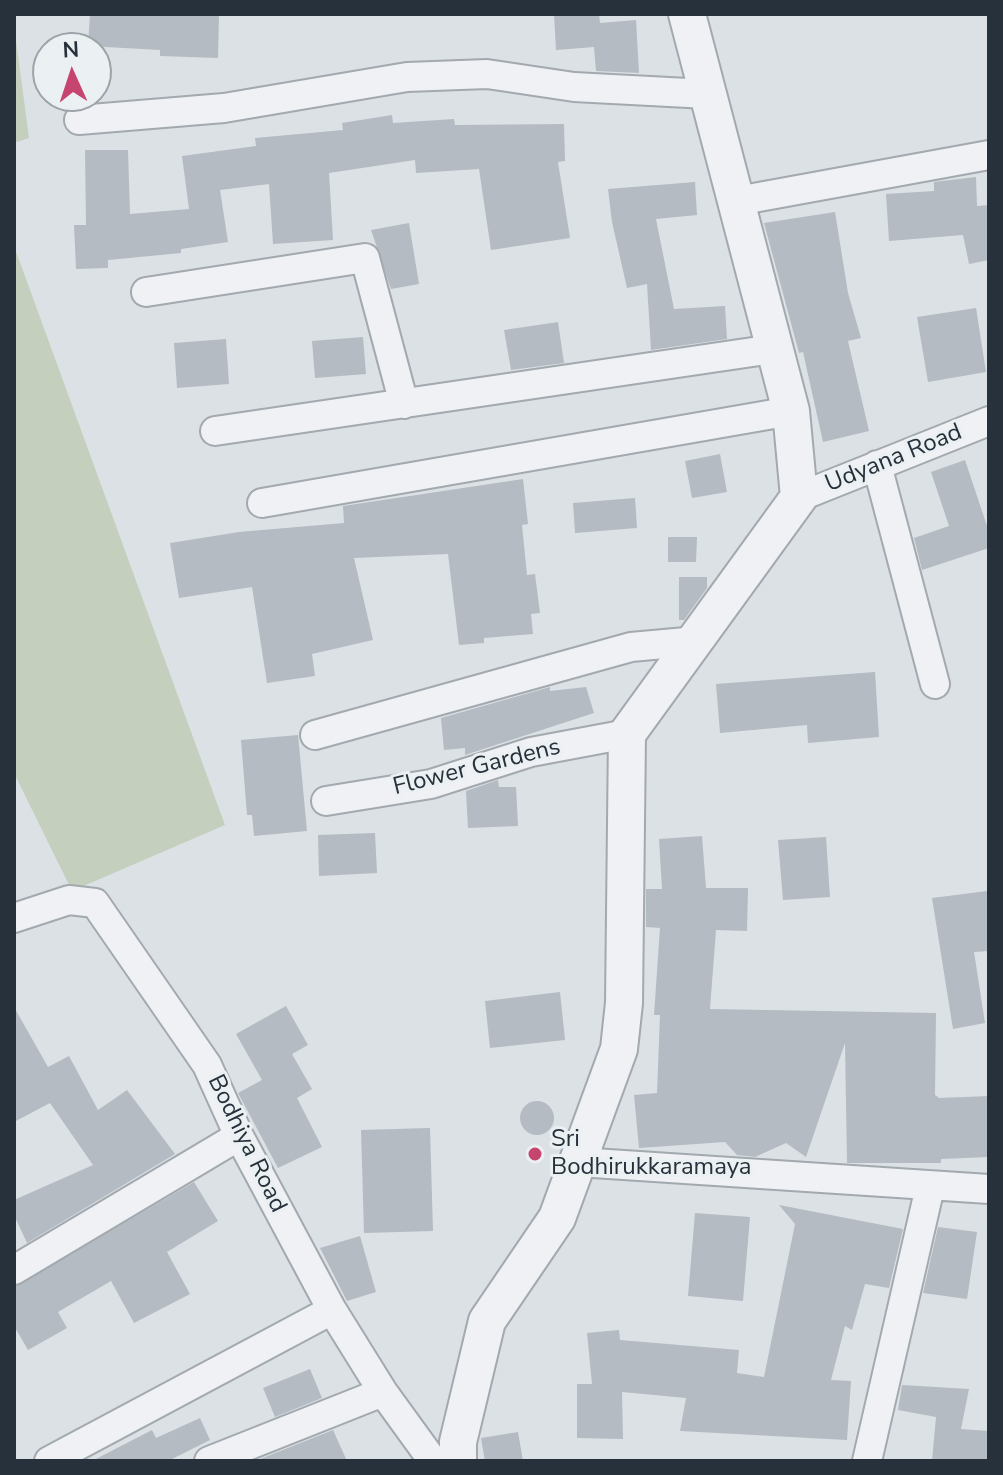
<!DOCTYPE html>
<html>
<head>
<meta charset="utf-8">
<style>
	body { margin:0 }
	#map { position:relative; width:1003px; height:1475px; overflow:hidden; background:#dce1e5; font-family:"Nunito Sans",sans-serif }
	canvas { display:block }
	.frame { position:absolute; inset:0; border:16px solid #27313b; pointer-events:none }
	.north { position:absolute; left:32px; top:32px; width:80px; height:80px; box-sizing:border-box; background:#ebf0f3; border:2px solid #9da4a9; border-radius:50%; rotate:357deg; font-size:22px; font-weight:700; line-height:32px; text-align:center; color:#27313b }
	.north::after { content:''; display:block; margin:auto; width:28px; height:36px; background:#c6456e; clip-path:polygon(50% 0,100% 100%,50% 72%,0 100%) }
</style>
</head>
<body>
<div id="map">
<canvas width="1003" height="1475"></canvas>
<div class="frame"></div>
<div class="north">N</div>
</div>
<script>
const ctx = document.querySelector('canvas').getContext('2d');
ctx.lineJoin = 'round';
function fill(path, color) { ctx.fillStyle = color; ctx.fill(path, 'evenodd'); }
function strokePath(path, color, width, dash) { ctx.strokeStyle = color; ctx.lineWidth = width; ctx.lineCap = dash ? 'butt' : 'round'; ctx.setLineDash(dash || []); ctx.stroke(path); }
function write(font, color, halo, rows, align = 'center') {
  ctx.font = font + ' "Nunito Sans",sans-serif'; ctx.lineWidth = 6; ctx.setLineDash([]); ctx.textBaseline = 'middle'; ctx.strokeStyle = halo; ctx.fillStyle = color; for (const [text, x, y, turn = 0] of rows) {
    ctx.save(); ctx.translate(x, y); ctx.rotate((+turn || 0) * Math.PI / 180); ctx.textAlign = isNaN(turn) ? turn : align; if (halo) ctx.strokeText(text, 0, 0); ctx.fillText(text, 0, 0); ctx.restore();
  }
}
const green = new Path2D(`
	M 14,25 L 29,138 L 14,143 Z
	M 14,246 L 225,825 L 72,891 L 14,773 Z`);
const building = new Path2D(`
	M 90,14 L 219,14 L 218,58 L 160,56 L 160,50 L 88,46 Z
	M 554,14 L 599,14 L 600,23 L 636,20 L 639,73 L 596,71 L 594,47 L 556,50 Z
	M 392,115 L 393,123 L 454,119 L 455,125 L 564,124 L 565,161 L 558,162 L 570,238 L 491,250 L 479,169 L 416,173 L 415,160 L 329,173 L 333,240 L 273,244 L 269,184 L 220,190 L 228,242 L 181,249 L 181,253 L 108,260 L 108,268 L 76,269 L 74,225 L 86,225 L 85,150 L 128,150 L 130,214 L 189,209 L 182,156 L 256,146 L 255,138 L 343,130 L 342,123 Z
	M 976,177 L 977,206 L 989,205 L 989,260 L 969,264 L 963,235 L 889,241 L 886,194 L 934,191 L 934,182 Z
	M 695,182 L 697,215 L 656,219 L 674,309 L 725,306 L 727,339 L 651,350 L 647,284 L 627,288 L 612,222 L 608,189 Z
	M 835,212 L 848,293 L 861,338 L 848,341 L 869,431 L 823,442 L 803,352 L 799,353 L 764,223 Z
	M 409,223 L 419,284 L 391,289 L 371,230 Z
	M 976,308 L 986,372 L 928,382 L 917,317 Z
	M 558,322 L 564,363 L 511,370 L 504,330 Z
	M 363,337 L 366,374 L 315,378 L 312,341 Z
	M 226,339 L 229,384 L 177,388 L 174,343 Z
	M 720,454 L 727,492 L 692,498 L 685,461 Z
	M 965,460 L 989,532 L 989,548 L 922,570 L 914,538 L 949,526 L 931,472 Z
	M 523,479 L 528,524 L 522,525 L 527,575 L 535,574 L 540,613 L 531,614 L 533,634 L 484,638 L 484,643 L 459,645 L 448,554 L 354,558 L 373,640 L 312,654 L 315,676 L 267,683 L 252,587 L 179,598 L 170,543 L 239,532 L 344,523 L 343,506 Z
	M 635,498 L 637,528 L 575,533 L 573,503 Z
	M 668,537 L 697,537 L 696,562 L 668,562 Z
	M 679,577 L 707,577 L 707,588 L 684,620 L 679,620 Z
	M 875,672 L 879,737 L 808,743 L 807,725 L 720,733 L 716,684 Z
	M 550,687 L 550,691 L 586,687 L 594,713 L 465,755 L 465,748 L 444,750 L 441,718 Z
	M 298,735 L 307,831 L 254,836 L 252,815 L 247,815 L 241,740 Z
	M 498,780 L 499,787 L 516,787 L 518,826 L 468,828 L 466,791 Z
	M 375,833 L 377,873 L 319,876 L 318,835 Z
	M 702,836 L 706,888 L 748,888 L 747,931 L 716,930 L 710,1009 L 936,1013 L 935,1095 L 939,1098 L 989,1096 L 989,1157 L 941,1159 L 941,1163 L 847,1163 L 845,1043 L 806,1157 L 786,1143 L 755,1157 L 737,1155 L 725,1142 L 639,1148 L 634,1095 L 657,1093 L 660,1015 L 654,1015 L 660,928 L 646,927 L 646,889 L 662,889 L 659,839 Z
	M 826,837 L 830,897 L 783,900 L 778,840 Z
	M 987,891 L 989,951 L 974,952 L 985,1023 L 953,1029 L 932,898 Z
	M 560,992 L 565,1040 L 490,1048 L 485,1001 Z
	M 286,1006 L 308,1045 L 292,1054 L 312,1089 L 297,1098 L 322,1147 L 278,1168 L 238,1093 L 262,1080 L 236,1034 Z
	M 14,1007 L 48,1067 L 69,1056 L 98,1110 L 127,1090 L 175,1154 L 27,1243 L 14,1215 L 14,1200 L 93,1165 L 50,1103 L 14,1122 Z
	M520 1118a17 17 0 1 1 34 0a17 17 0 1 1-34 0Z
	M 430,1128 L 433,1231 L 364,1233 L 361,1130 Z
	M 194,1182 L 218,1221 L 167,1252 L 190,1294 L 134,1323 L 111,1281 L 58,1312 L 67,1328 L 28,1350 L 14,1326 L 14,1287 Z
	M 779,1205 L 903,1229 L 889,1288 L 865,1284 L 852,1330 L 845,1326 L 831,1380 L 851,1381 L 847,1440 L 680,1431 L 686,1398 L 622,1392 L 623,1439 L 577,1438 L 577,1384 L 592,1384 L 587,1333 L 619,1330 L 620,1340 L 739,1350 L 737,1373 L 764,1377 L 795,1224 Z
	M 695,1213 L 750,1217 L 743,1301 L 688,1296 Z
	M 938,1227 L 977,1232 L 967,1299 L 923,1293 Z
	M 360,1236 L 376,1292 L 347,1301 L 320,1248 Z
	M 310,1369 L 322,1398 L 275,1417 L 263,1388 Z
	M 902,1385 L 969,1389 L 961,1429 L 989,1431 L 989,1461 L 932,1461 L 936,1417 L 898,1410 Z
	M 200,1418 L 210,1440 L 168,1461 L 92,1461 L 152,1430 L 156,1438 Z
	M 333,1430 L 347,1461 L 255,1461 Z
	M 518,1432 L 523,1461 L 485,1461 L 481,1438 Z`);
const minor = new Path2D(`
	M 79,120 L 224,108 L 407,77 L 487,74 L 574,87 L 707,94
	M 737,201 L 989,155
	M 146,292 L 365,258 L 404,404
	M 215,431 L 773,349
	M 877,465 L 935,684
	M 799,497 L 989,421
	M 262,503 L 791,411
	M 315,735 L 631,647 L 697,641
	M 326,801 L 431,784 L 531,752 L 627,734
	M 14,918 L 69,900 L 95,903 L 207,1065 L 239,1136 L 332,1310 L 383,1392 L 433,1461
	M 578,1162 L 989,1189
	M 14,1270 L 239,1136
	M 49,1461 L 332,1310
	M 209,1461 L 383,1392
	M 867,1461 L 930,1187`);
const tertiary = new Path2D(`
	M 458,1461 L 458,1442 L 487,1321 L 557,1218 L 619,1049 L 624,1003 L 627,734 L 799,497 L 791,411 L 687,14`);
const markers = [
	[535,1154,8,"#c6456e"]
];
const streetNames = [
	["Udyana Road",894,459,-22],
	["Flower Gardens",477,768,-14],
	["Bodhiya Road",246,1144,64]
];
const poiNames = [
	["Sri",551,1140],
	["Bodhirukkaramaya",551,1168]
];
fill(green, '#c5cfbe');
fill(building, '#b4bbc2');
strokePath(minor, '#a2a9af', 32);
strokePath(tertiary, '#a2a9af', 40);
strokePath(minor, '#eff1f4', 28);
strokePath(tertiary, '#eff1f4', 36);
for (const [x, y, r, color] of markers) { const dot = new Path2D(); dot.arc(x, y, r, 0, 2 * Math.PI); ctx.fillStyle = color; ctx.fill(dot); strokePath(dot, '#ebf0f3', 3); }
write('24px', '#27313b', '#ebf0f3', streetNames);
write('24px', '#27313b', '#ebf0f3', poiNames, 'left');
</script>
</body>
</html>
